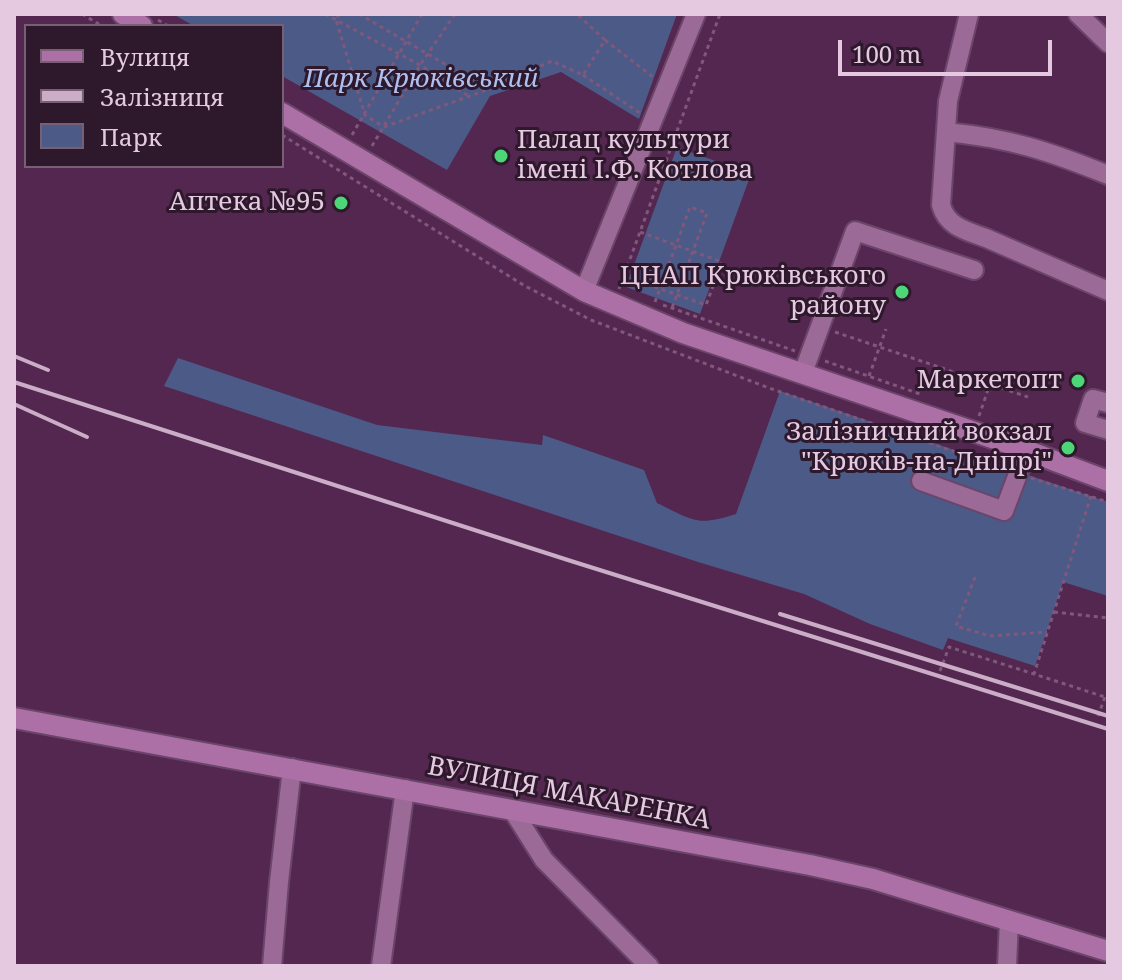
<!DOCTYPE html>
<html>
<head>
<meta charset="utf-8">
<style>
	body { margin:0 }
	#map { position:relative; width:1122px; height:980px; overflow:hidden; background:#532750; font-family:"Noto Serif",serif }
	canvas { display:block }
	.frame { position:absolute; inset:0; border:16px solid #e5c9e1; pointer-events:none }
	.legend { position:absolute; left:24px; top:24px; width:260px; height:144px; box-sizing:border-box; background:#2d192b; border:2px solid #775f74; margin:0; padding:10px 14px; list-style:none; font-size:24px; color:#e5c9e1 }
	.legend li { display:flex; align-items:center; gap:16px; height:40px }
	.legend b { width:40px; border:2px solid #775f74 }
	.scale { position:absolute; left:838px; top:40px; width:214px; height:36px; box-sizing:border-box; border:4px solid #e5c9e1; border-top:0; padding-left:10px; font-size:24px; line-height:28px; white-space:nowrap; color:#e5c9e1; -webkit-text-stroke:6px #2d192b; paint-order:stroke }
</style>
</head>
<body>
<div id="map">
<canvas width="1122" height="980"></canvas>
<div class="frame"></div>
<ul class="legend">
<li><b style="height:10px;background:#ac70a6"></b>Вулиця</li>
<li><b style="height:10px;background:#ccadc8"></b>Залізниця</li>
<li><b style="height:22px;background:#4c5a88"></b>Парк</li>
</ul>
<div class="scale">100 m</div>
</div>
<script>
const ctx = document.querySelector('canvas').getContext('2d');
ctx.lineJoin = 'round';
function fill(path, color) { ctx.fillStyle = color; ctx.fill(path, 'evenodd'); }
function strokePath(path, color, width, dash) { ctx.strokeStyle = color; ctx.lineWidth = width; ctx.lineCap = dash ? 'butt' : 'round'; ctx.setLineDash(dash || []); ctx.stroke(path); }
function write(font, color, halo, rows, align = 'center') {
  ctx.font = font + ' "Noto Serif",serif'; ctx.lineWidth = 6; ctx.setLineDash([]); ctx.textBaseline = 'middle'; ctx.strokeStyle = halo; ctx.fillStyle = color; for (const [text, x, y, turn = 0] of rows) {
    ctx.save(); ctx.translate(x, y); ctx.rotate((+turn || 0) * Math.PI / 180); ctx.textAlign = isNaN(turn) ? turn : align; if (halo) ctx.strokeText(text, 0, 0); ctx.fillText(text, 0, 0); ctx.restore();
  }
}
const green = new Path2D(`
	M 173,14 L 677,14 L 639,119 L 561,72 L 490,96 L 447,170 L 282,76 L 282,26 L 194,26 Z
	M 677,147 L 751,174 L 700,314 L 626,287 Z
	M 178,358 L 377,425 L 542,445 L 543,435 L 644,470 L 657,503 C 693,520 696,527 736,514 L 780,391 L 1108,502 L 1108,596 L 1063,582 L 1035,666 L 948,638 L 943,650 L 870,624 L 804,594 L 698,562 L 164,386 Z`);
const path = new Path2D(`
	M 82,14 L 102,26
	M 325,14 L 420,65 L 467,95
	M 339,14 L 336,20 L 365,115 L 384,127
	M 359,14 L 488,89
	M 158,20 L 168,26
	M 605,40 L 653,77
	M 583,75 L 640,113
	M 384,127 L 481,92 L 552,61 L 583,75 L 605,40 L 577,14
	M 282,135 L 525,286 L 591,320 L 769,388 L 1005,469
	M 352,135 L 422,14
	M 372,146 L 420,65 L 455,14
	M 624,276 L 706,305 L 722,262 L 640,232
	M 619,289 L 720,14
	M 655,302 L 690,207 L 707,213 L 672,308
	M 663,305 L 795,351
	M 835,332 L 1028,397
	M 825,361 L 920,394
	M 869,376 L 886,329
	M 979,416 L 990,384
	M 1031,478 L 1108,502
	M 1091,496 L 1034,674 L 1108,698
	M 975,577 L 956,626 L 990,636 L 1047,632
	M 1054,612 L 1108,618
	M 940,671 L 949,647 L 1034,674
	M 1098,716 L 1105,697`);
const minor = new Path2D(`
	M 969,14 L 948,101 L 941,205 C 947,227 967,231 986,238 L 1108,291
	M 1078,14 L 1108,43
	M 946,132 C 1009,138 1049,151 1108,175
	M 584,291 L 696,14
	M 803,373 L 855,231 L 974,270
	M 1108,403 L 1093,399 L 1085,423 L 1108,430
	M 921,481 L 1004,511 L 1027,450
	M 513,811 L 544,860 L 649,966
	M 272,966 L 279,882 L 292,768
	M 381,966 L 405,789
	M 1007,966 L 1009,921`);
const major = new Path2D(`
	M 123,14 L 142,26
	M 282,113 L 584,291 L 683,333 L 1007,443 L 1108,481
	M 14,718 L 810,865 L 873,879 L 1108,951`);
const rail = new Path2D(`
	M 14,356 L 48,370
	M 14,382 L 571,561 L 1108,729
	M 14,404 L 87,437
	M 780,614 L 1108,716`);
const markers = [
	[501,156,8,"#4cd677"],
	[341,203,8,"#4cd677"],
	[902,292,8,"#4cd677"],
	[1078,381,8,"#4cd677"],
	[1068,448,8,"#4cd677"]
];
const parkNames = [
	["Парк Крюківський",421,80]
];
const poiNames = [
	["Палац культури",517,141,"left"],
	["імені І.Ф. Котлова",517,171,"left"],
	["Аптека №95",325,203],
	["ЦНАП Крюківського",886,277],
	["району",886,307],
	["Маркетопт",1062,381],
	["Залізничний вокзал",1052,433],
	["\"Крюкiв-на-Днiпрi\"",1052,463]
];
const streetNames = [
	["ВУЛИЦЯ МАКАРЕНКА",569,794,11]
];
fill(green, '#4c5a88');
strokePath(minor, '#6b4569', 22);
strokePath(major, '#6b4569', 24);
strokePath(path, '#7f587c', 3, [4, 4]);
strokePath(minor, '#9b6a96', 18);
strokePath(major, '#ac70a6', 20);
strokePath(rail, '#ccadc8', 4);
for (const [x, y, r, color] of markers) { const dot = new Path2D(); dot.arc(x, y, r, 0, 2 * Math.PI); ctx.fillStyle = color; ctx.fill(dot); strokePath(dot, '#2d192b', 3); }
write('italic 26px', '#afbff0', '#2d192b', parkNames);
write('26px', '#e5c9e1', '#2d192b', poiNames, 'right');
write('26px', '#e5c9e1', '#2d192b', streetNames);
</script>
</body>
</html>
